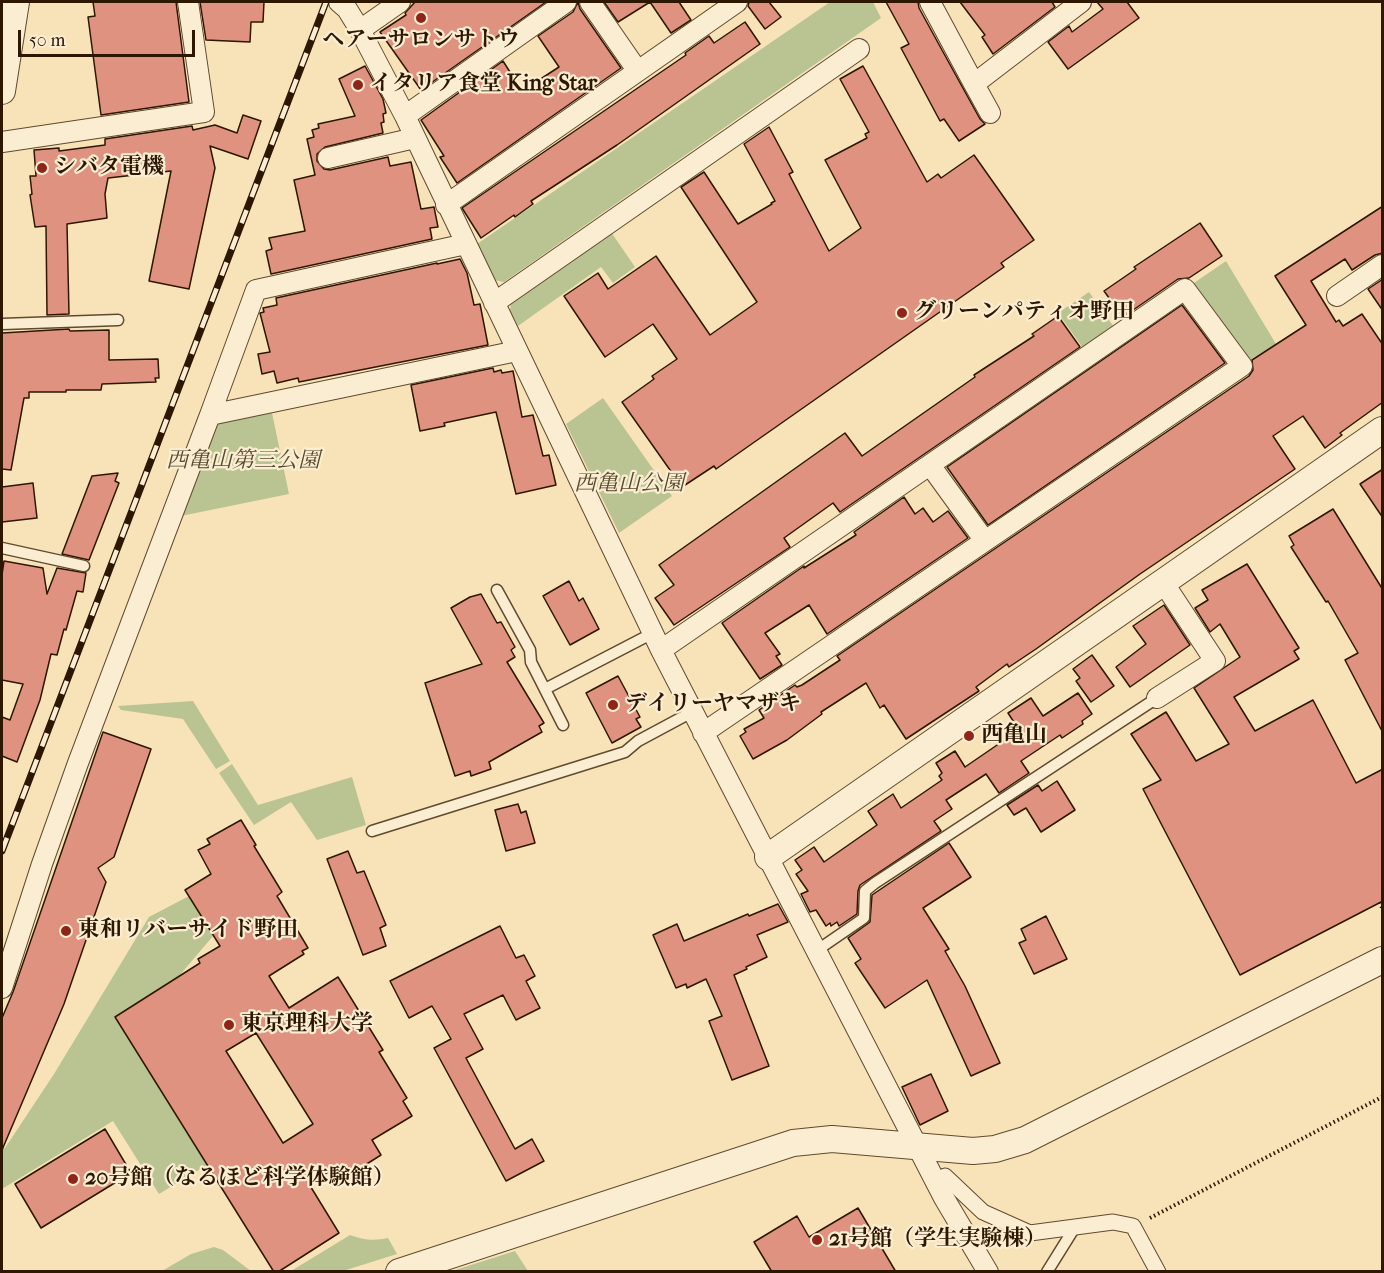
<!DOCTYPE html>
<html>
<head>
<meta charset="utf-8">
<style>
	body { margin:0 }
	#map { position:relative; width:1384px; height:1273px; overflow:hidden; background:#f8e3b9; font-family:"IM FELL French Canon",serif }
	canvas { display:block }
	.frame { position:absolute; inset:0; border:3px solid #2d1700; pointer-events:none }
	.scale { position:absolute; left:18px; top:30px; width:177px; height:27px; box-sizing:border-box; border:3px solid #2d1700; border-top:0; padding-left:8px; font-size:18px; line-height:21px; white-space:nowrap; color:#2d1700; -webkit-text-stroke:4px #faedd2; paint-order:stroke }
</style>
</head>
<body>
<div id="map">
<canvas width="1384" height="1273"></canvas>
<div class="frame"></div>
<div class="scale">50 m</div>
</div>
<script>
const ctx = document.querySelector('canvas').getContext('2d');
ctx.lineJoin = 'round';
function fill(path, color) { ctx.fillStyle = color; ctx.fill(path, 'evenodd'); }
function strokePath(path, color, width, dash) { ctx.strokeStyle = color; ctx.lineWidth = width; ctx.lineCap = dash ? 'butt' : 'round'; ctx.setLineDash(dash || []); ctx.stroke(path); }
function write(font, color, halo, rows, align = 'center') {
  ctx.font = font + ' "IM FELL French Canon","Noto Serif JP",serif'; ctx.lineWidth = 4.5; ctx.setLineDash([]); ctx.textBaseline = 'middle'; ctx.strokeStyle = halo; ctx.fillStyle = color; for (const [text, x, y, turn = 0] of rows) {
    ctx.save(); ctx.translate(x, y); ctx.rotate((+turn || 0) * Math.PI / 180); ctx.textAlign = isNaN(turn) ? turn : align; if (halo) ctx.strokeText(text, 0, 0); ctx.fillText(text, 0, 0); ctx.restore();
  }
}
const green = new Path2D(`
	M 830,2 L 873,2 L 881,18 L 504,282 L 494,280 L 477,244 Z
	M 611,232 L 635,267 L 613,283 L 601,267 L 518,326 L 510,311 L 511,301 Z
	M 1226,261 L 1276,344 L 1246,362 L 1191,285 Z
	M 1089,292 L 1116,330 L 1085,351 L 1058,313 Z
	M 603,398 L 672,496 L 619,533 L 566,424 Z
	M 272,413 L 289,494 L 181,516 L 218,423 Z
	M 193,701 L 230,761 L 216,769 L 183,719 L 121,710 L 118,706 Z
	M 232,764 L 258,805 L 352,777 L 366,825 L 317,840 L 291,802 L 254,825 L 219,773 Z
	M 189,896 L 213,936 L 179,976 L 115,1017 L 207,1165 L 159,1194 L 113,1121 L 2,1189 L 2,1147 L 5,1148 L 54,1074 L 149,917 Z
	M 350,1235 C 363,1240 374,1241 388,1238 L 397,1254 L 343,1271 L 291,1271 Z
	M 214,1247 L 223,1250 L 251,1271 L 162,1271 L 191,1254 Z
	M 515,1251 L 528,1271 L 452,1271 Z`);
const building = new Path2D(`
	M 93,2 L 176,2 L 189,102 L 101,115 L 88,17 L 95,16 Z
	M 200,2 L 264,2 L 263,22 L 251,22 L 250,42 L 206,40 Z
	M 415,2 L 546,2 L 421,90 L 380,32 L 406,15 L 405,13 Z
	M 578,2 L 580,9 L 621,68 L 457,183 L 440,157 L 444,156 L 421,120 L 503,61 L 522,91 L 559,67 L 538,36 L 573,12 Z
	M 604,2 L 650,2 L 618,22 Z
	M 650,2 L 679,2 L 691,20 L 671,33 Z
	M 749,2 L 769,2 L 781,17 L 765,29 L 748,6 Z
	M 886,2 L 918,2 L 919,8 L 948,61 L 980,119 L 985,124 L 959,141 L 944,119 L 940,121 L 901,48 L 909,44 Z
	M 960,2 L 1052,2 L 1055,7 L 993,54 L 982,37 L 985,35 Z
	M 1097,2 L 1127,2 L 1139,18 L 1068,69 L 1048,42 L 1069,26 L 1072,32 L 1103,9 Z
	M 745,22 L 760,44 L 617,145 L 531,201 L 533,204 L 515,217 L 514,215 L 481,238 L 462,208 L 686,55 L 685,53 L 709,36 L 714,43 Z
	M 365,66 L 383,99 L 386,113 L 383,114 L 384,122 L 381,123 L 383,133 L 325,147 L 317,154 L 317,161 L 324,169 L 330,170 L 388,157 L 390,166 L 411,162 L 421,209 L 434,207 L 438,227 L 430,228 L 432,239 L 271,274 L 266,251 L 272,249 L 269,238 L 305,231 L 294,180 L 315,175 L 307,139 L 314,137 L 312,130 L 319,128 L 318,124 L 355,116 L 339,79 Z
	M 863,66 L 927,182 L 938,174 L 941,178 L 974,155 L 1034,240 L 1001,263 L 1004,267 L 716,469 L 714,466 L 682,487 L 622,402 L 654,379 L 652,376 L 677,359 L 653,324 L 605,357 L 564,296 L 598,273 L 608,289 L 656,256 L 710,335 L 757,302 L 681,187 L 704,172 L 738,224 L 772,204 L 771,203 L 775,201 L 744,144 L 769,127 L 793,172 L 789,174 L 829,251 L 861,228 L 825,160 L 867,138 L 865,134 L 869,132 L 840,79 Z
	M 243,115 L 261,121 L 248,159 L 210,146 L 215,168 L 189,289 L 149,281 L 171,171 L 108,178 L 105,194 L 107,218 L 67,224 L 69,314 L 47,315 L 46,226 L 35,227 L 30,195 L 32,194 L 30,176 L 36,176 L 34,150 L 59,148 L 59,151 L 105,145 L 105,139 L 192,126 L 193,130 L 215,125 L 237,133 Z
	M 1383,206 L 1383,253 L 1375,255 L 1352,270 L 1345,259 L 1311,281 L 1336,322 L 1339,320 L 1343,326 L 1362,314 L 1383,345 L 1383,402 L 1340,433 L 1342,435 L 1325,448 L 1303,416 L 1273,436 L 1295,469 L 1140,574 L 1036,649 L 1009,667 L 1007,664 L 976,687 L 979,691 L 906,739 L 884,705 L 880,708 L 866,683 L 821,712 L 822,714 L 787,740 L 753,759 L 740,736 L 746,732 L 744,729 L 764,718 L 759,710 L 795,685 L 797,687 L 802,685 L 840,660 L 837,656 L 840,654 L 1249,376 L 1253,370 L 1252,360 L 1306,325 L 1275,276 Z
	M 1200,223 L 1222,256 L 1189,278 L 1178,279 L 1123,317 L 1104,291 L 1136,269 L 1134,267 Z
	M 460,259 L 467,273 L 474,305 L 480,304 L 488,345 L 299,382 L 298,378 L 277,383 L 274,371 L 262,374 L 258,354 L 270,352 L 260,313 L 264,312 L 263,308 L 277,305 L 276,298 L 437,263 L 437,264 Z
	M 1383,279 L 1383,311 L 1368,289 Z
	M 1182,305 L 1225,363 L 988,525 L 947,467 Z
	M 1058,316 L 1080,347 L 840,512 L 833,503 L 784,538 L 790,547 L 674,625 L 655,598 L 674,585 L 659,565 L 845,433 L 862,456 L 975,377 L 974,375 L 1034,336 L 1032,334 Z
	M 69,329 L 70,331 L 109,330 L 109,360 L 158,359 L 159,378 L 155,378 L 156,382 L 102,384 L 101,390 L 66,390 L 66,392 L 29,392 L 29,398 L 24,398 L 11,470 L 2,469 L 2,333 Z
	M 493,368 L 494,372 L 501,370 L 502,373 L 513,371 L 522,417 L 533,415 L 543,456 L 549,455 L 556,485 L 516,494 L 496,412 L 444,423 L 445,426 L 420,431 L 411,385 Z
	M 1383,469 L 1383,518 L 1360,484 Z
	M 118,473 L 115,481 L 119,483 L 89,560 L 62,554 L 92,476 Z
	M 33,483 L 37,518 L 2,522 L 2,487 Z
	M 904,497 L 915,514 L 923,508 L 933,522 L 948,511 L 968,538 L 827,634 L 809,605 L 765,633 L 780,654 L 776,656 L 782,665 L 760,679 L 722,623 L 804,566 L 804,568 L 856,535 L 854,532 Z
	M 1333,509 L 1383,590 L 1383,733 L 1345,660 L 1358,653 L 1328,601 L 1326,602 L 1291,547 L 1294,545 L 1289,536 Z
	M 4,561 L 43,568 L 47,594 L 57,568 L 86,573 L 83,592 L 77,591 L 66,630 L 64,629 L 57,655 L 51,654 L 40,700 L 17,762 L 2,756 L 2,717 L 10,720 L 23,684 L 2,680 L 2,575 Z
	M 1247,564 L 1299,648 L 1294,651 L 1299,659 L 1234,697 L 1255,731 L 1313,700 L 1356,783 L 1383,769 L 1383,901 L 1240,975 L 1143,789 L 1161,780 L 1131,734 L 1166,712 L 1196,761 L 1229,744 L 1194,688 L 1240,657 L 1220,624 L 1210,632 L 1195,608 L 1208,600 L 1202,590 Z
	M 569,581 L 579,601 L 583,598 L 599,629 L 570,645 L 543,596 Z
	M 481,594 L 497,623 L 501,622 L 515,647 L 511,650 L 515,657 L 507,662 L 544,723 L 539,726 L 542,732 L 489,762 L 491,769 L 471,776 L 470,771 L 455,776 L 425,683 L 482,664 L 451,608 L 470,597 Z
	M 1164,605 L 1190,645 L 1130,687 L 1116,667 L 1146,644 L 1133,626 Z
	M 1092,655 L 1114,686 L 1091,702 L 1076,681 L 1080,678 L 1073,669 Z
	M 618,676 L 640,717 L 636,719 L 641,727 L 612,743 L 586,693 Z
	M 1078,693 L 1092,714 L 1082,721 L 1083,724 L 1062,738 L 1060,735 L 1021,761 L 1029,773 L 999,793 L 986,774 L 946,800 L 952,809 L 934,821 L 941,831 L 860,885 L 858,891 L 857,914 L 839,926 L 837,922 L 831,926 L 830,923 L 826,926 L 816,910 L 810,912 L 801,894 L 808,891 L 796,874 L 802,870 L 795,860 L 814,847 L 824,862 L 877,825 L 868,811 L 893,794 L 901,808 L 942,780 L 939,776 L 942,773 L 936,763 L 955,751 L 965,767 L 1019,730 L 1008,713 L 1031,698 L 1043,716 Z
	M 103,732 L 151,749 L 114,857 L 98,868 L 106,882 L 64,1004 L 2,1150 L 2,1018 L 13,992 Z
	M 1057,781 L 1075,810 L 1041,832 L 1026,808 L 1014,815 L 1007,805 L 1038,785 L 1042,791 Z
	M 518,804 L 521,813 L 526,811 L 535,843 L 506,851 L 495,810 Z
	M 241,820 L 256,845 L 254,846 L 282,892 L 277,896 L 308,948 L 302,951 L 304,954 L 269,976 L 289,1008 L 338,977 L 383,1050 L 379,1052 L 407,1098 L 403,1101 L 412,1116 L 372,1140 L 381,1155 L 346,1177 L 339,1165 L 309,1184 L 339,1233 L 278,1272 L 274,1272 L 115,1017 L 200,963 L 198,959 L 220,946 L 185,890 L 211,874 L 198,850 L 210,844 L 207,839 ZM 256,1033 L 313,1124 L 283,1143 L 226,1051 Z
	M 949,843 L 971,877 L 923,908 L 949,949 L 945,951 L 965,986 L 1000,1063 L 971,1076 L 927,980 L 885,1008 L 855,963 L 861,959 L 848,938 L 870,922 L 872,895 Z
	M 348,851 L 357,873 L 364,871 L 386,925 L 380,928 L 386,946 L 363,955 L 327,859 Z
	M 778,904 L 788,922 L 757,935 L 767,957 L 746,967 L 747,969 L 734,975 L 769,1066 L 732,1080 L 709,1021 L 722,1016 L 706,979 L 687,988 L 686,984 L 676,988 L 653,935 L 677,924 L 684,941 L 748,914 L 749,916 Z
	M 1046,916 L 1067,959 L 1034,974 L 1019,943 L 1026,940 L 1021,929 Z
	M 500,926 L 516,958 L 524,955 L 535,976 L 526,981 L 540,1008 L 516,1020 L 503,995 L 464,1014 L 483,1049 L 466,1058 L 515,1149 L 532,1139 L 544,1161 L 506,1181 L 434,1048 L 451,1039 L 432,1006 L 409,1018 L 390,981 Z
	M 931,1074 L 948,1111 L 920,1125 L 902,1087 Z
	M 105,1129 L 131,1173 L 41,1228 L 15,1184 Z
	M 858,1208 L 896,1272 L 772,1272 L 754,1242 L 797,1216 L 809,1237 Z`);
const path = new Path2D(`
	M 1380,902 L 1382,908
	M 1150,1218 L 1382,1097`);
const service = new Path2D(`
	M 2,324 L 118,320
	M 2,548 L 84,566
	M 497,590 L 530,650 L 531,662 L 563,725
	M 545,689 L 653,633
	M 372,831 L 625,752 L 638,741 L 692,712
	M 816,951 L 864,918 L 865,891 L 875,883 L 1157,698
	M 1047,1272 L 1075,1227`);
const pedestrian = new Path2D(`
	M 945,1176 L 983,1212 L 1030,1233 L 1113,1222 L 1133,1226 L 1158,1272`);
const minor = new Path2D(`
	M 339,2 L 347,9 L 360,30 L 405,116 L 661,650 L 944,1198 L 988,1272
	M 590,2 L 637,70
	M 930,2 L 974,84 L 1081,2
	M 360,30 L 400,2
	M 974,84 L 990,113
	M 405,116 L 566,2
	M 2,142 L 204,112 L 188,2
	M 328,158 L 415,138
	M 446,205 L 737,2
	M 1337,296 L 1382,265
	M 494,303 L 859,49
	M 210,415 L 256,290 L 466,244
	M 930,465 L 985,541
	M 661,650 L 1185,289 L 1242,366 L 703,733
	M 1157,698 L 1215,661 L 1163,582
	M 2,988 L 42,864 L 78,763 L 210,415 L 517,351`);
const tertiary = new Path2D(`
	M 2,91 L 16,2
	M 768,857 L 1382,430
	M 399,1272 L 793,1143 L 832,1139 L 973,1151 L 995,1149 L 1025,1140 L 1382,960`);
const rail = new Path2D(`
	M 2,851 L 326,2`);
const markers = [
	[421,18,6,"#8f2418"],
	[358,85,6,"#8f2418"],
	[42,168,6,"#8f2418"],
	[902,313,6,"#8f2418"],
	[613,705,6,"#8f2418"],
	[969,736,6,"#8f2418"],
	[66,931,6,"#8f2418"],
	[229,1025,6,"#8f2418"],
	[73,1179,6,"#8f2418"],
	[817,1240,6,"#8f2418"]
];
const poiNames = [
	["ヘアーサロンサトウ",421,41,"center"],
	["イタリア食堂 King Star",370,85],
	["シバタ電機",54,168],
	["グリーンパティオ野田",914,313],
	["デイリーヤマザキ",625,705],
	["西亀山",981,736],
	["東和リバーサイド野田",78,931],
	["東京理科大学",241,1025],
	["20号館（なるほど科学体験館）",85,1179],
	["21号館（学生実験棟）",829,1240]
];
const parkNames = [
	["西亀山第三公園",243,462],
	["西亀山公園",629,485]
];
fill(green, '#b9c492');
fill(building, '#df927f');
strokePath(building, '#2d1700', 1.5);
strokePath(service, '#604a2e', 13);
strokePath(pedestrian, '#604a2e', 17);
strokePath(minor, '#604a2e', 22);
strokePath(tertiary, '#604a2e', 28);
strokePath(path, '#2d1700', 4, [1.5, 3]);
strokePath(service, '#faedd2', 10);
strokePath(pedestrian, '#faedd2', 15);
strokePath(minor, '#faedd2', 20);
strokePath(tertiary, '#faedd2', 26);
strokePath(rail, '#2d1700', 7);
strokePath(rail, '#faedd2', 4.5, [14]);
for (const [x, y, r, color] of markers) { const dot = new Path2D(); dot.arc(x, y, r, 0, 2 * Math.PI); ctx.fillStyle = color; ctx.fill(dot); strokePath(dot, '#faedd2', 2); }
write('bold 22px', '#2d1700', '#faedd2', poiNames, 'left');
write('italic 22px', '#574b2c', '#faedd2', parkNames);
</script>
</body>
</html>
